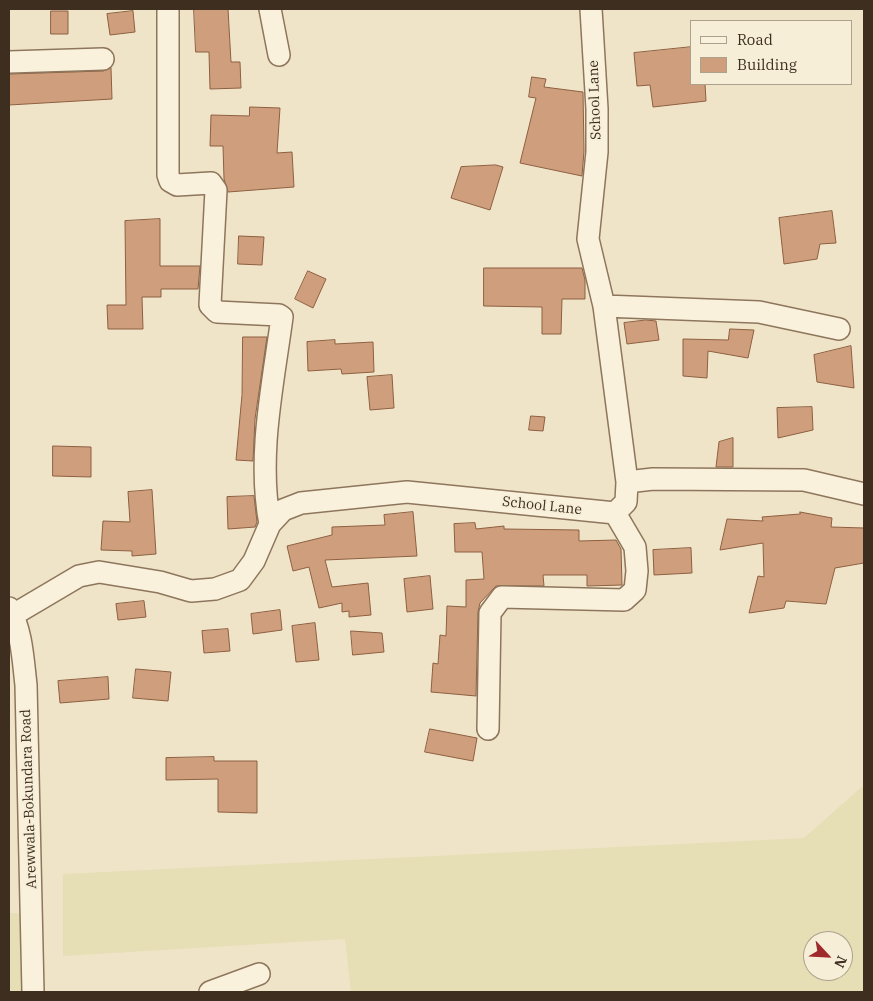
<!DOCTYPE html>
<html>
<head>
<meta charset="utf-8">
<style>
	body { margin:0 }
	#map { position:relative; width:873px; height:1001px; overflow:hidden; background:#f0e4c8; font-family:"IBM Plex Serif",serif }
	canvas { display:block }
	.frame { position:absolute; inset:0; border:10px solid #3d2e20; pointer-events:none }
	.legend { position:absolute; left:690px; top:20px; width:162px; height:65px; box-sizing:border-box; background:#f7eed8; border:1px solid #ada18e; margin:0; padding:6px 9px; list-style:none; font-size:15px; color:#3d2e20 }
	.legend li { display:flex; align-items:center; gap:10px; height:25px }
	.legend b { width:25px; border:1px solid #ada18e }
	.north { position:absolute; left:803px; top:931px; width:50px; height:50px; box-sizing:border-box; background:#f7eed8; border:1px solid #ada18e; border-radius:50%; rotate:115deg; font-size:14px; font-weight:700; line-height:20px; text-align:center; color:#3d2e20 }
	.north::after { content:''; display:block; margin:auto; width:18px; height:22px; background:#9e2a2b; clip-path:polygon(50% 0,100% 100%,50% 72%,0 100%) }
</style>
</head>
<body>
<div id="map">
<canvas width="873" height="1001"></canvas>
<div class="frame"></div>
<ul class="legend">
<li><b style="height:6px;background:#faf1dc"></b>Road</li>
<li><b style="height:14px;background:#cf9f7d"></b>Building</li>
</ul>
<div class="north">N</div>
</div>
<script>
const ctx = document.querySelector('canvas').getContext('2d');
ctx.lineJoin = 'round';
function fill(path, color) { ctx.fillStyle = color; ctx.fill(path, 'evenodd'); }
function strokePath(path, color, width, dash) { ctx.strokeStyle = color; ctx.lineWidth = width; ctx.lineCap = dash ? 'butt' : 'round'; ctx.setLineDash(dash || []); ctx.stroke(path); }
function write(font, color, halo, rows, align = 'center') {
  ctx.font = font + ' "IBM Plex Serif",serif'; ctx.lineWidth = 4; ctx.setLineDash([]); ctx.textBaseline = 'middle'; ctx.strokeStyle = halo; ctx.fillStyle = color; for (const [text, x, y, turn = 0] of rows) {
    ctx.save(); ctx.translate(x, y); ctx.rotate((+turn || 0) * Math.PI / 180); ctx.textAlign = isNaN(turn) ? turn : align; if (halo) ctx.strokeText(text, 0, 0); ctx.fillText(text, 0, 0); ctx.restore();
  }
}
const farmland = new Path2D(`
	M 864,785 L 864,992 L 351,992 L 345,939 L 63,956 L 63,874 L 804,838 ZM 813,941 L 843,941 L 843,971 L 813,971 Z
	M 9,913 L 31,914 L 34,992 L 9,992 Z`);
const building = new Path2D(`
	M 194,9 L 228,9 L 231,62 L 240,62 L 241,88 L 210,89 L 209,52 L 196,52 Z
	M 51,11 L 68,11 L 68,34 L 51,34 Z
	M 133,11 L 135,32 L 110,35 L 107,14 Z
	M 692,47 L 692,84 L 705,84 L 706,101 L 653,107 L 650,85 L 637,86 L 634,53 Z
	M 111,68 L 112,99 L 9,105 L 9,74 L 103,71 Z
	M 532,77 L 546,79 L 544,87 L 583,92 L 584,151 L 582,176 L 520,163 L 536,98 L 529,97 Z
	M 250,107 L 280,108 L 277,153 L 292,152 L 294,187 L 228,192 L 224,179 L 223,146 L 210,146 L 211,115 L 249,116 Z
	M 496,165 L 503,167 L 490,210 L 451,198 L 461,167 Z
	M 832,211 L 836,243 L 820,244 L 817,259 L 784,264 L 779,218 Z
	M 160,219 L 160,266 L 200,266 L 198,289 L 161,289 L 161,297 L 142,297 L 143,329 L 108,329 L 107,305 L 126,305 L 125,221 Z
	M 239,236 L 264,237 L 262,265 L 238,264 Z
	M 484,268 L 582,268 L 585,280 L 585,299 L 562,299 L 561,334 L 542,334 L 542,307 L 484,306 Z
	M 308,271 L 326,279 L 313,308 L 295,299 Z
	M 646,320 L 656,321 L 659,340 L 627,344 L 624,323 Z
	M 730,329 L 754,330 L 748,358 L 708,351 L 707,378 L 683,376 L 683,339 L 728,340 Z
	M 243,337 L 267,337 L 255,419 L 253,461 L 236,460 L 242,395 Z
	M 335,340 L 335,344 L 373,342 L 374,372 L 342,374 L 341,369 L 308,371 L 307,342 Z
	M 851,346 L 854,388 L 817,382 L 814,355 Z
	M 392,375 L 394,408 L 370,410 L 367,377 Z
	M 812,407 L 813,430 L 778,438 L 777,408 Z
	M 531,416 L 545,417 L 543,431 L 529,430 Z
	M 733,438 L 733,467 L 716,467 L 719,442 Z
	M 53,446 L 91,447 L 91,477 L 53,476 Z
	M 152,490 L 156,554 L 132,556 L 132,551 L 101,550 L 103,521 L 130,522 L 128,492 Z
	M 254,496 L 257,522 L 255,527 L 228,529 L 227,497 Z
	M 413,512 L 417,556 L 325,560 L 332,587 L 368,583 L 371,615 L 349,617 L 349,611 L 342,612 L 342,603 L 319,608 L 309,567 L 293,571 L 287,546 L 332,535 L 332,527 L 385,525 L 384,515 Z
	M 800,512 L 832,518 L 831,527 L 864,528 L 864,563 L 835,568 L 826,604 L 786,601 L 784,608 L 749,613 L 758,576 L 764,577 L 763,543 L 720,550 L 727,519 L 763,521 L 762,517 L 800,514 Z
	M 475,523 L 476,529 L 504,526 L 504,529 L 579,530 L 579,541 L 616,540 L 621,549 L 622,585 L 587,586 L 587,575 L 543,575 L 544,586 L 496,586 L 480,603 L 478,612 L 476,696 L 431,692 L 433,663 L 438,664 L 440,635 L 446,636 L 447,606 L 466,607 L 466,580 L 484,579 L 482,552 L 455,552 L 454,524 Z
	M 691,548 L 692,573 L 654,575 L 653,550 Z
	M 430,576 L 433,609 L 407,612 L 404,579 Z
	M 144,601 L 146,617 L 118,620 L 116,604 Z
	M 280,610 L 282,630 L 253,634 L 251,614 Z
	M 315,623 L 319,660 L 296,662 L 292,626 Z
	M 228,629 L 230,651 L 204,653 L 202,631 Z
	M 351,631 L 382,633 L 384,652 L 353,655 Z
	M 136,669 L 171,672 L 168,701 L 133,698 Z
	M 108,677 L 109,699 L 60,703 L 58,681 Z
	M 430,729 L 477,738 L 473,761 L 425,752 Z
	M 214,757 L 214,761 L 257,761 L 257,813 L 218,812 L 218,779 L 166,780 L 166,758 Z`);
const minor = new Path2D(`
	M 168,9 L 168,175 L 170,181 L 177,185 L 211,183 L 216,190 L 210,305 L 217,312 L 279,315 L 282,317 C 273,385 257,456 270,524
	M 270,9 L 279,55
	M 9,62 L 103,59
	M 604,306 L 759,312 L 839,329
	M 627,482 L 653,479 L 804,480 L 864,494
	M 9,608 C 22,630 23,660 26,685 L 33,992
	M 13,615 L 79,576 L 99,572 L 160,582 L 191,591 L 215,589 L 240,580 L 254,561 L 270,524 L 283,510 L 301,503 L 407,492 L 615,513 L 626,502 L 627,482 L 604,306 L 588,239 L 597,152 L 597,109 L 591,9
	M 488,729 L 490,613 L 502,597 L 624,600 L 635,590 L 637,571 L 635,547 L 615,513
	M 210,992 L 259,974`);
const streetNames = [
	["School Lane",595,100,-92],
	["School Lane",542,506,6],
	["Arewwala-Bokundara Road",29,799,-92]
];
fill(farmland, '#e6deb5');
fill(building, '#cf9f7d');
strokePath(building, '#8d5f41', 1);
strokePath(minor, '#8d765c', 24);
strokePath(minor, '#faf1dc', 21);
write('14px', '#3d2e20', '#f7eed8', streetNames);
</script>
</body>
</html>
